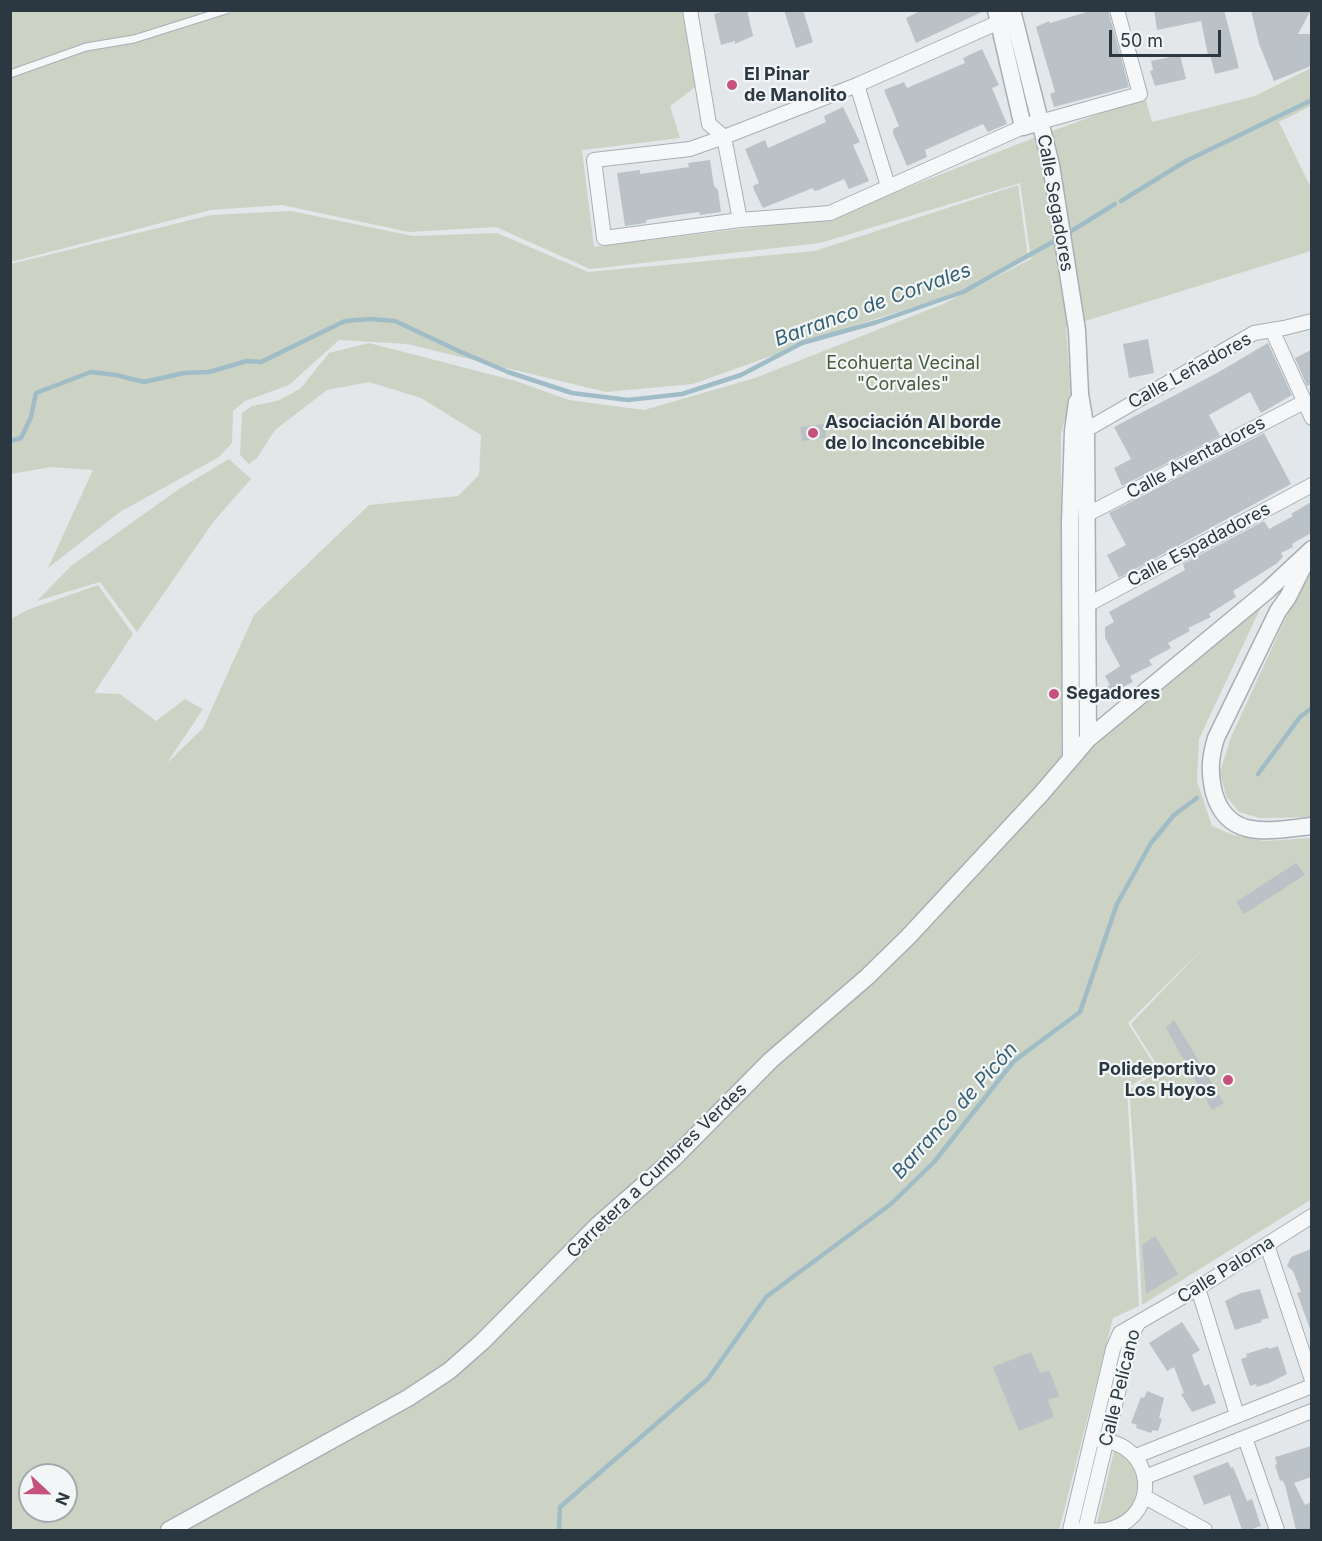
<!DOCTYPE html>
<html>
<head>
<meta charset="utf-8">
<style>
	body { margin:0 }
	#map { position:relative; width:1322px; height:1541px; overflow:hidden; background:#e3e7ea; font-family:Inter,sans-serif }
	canvas { display:block }
	.frame { position:absolute; inset:0; border:12px solid #2c3841; pointer-events:none }
	.north { position:absolute; left:18px; top:1463px; width:60px; height:60px; box-sizing:border-box; background:#f2f6f7; border:2px solid #a3aaae; border-radius:50%; rotate:112deg; font-size:16px; font-weight:700; line-height:24px; text-align:center; color:#2c3841 }
	.north::after { content:''; display:block; margin:auto; width:21px; height:27px; background:#c6507e; clip-path:polygon(50% 0,100% 100%,50% 72%,0 100%) }
	.scale { position:absolute; left:1109px; top:30px; width:112px; height:27px; box-sizing:border-box; border:3px solid #2c3841; border-top:0; padding-left:8px; font-size:18px; line-height:21px; white-space:nowrap; color:#2c3841; -webkit-text-stroke:4px #f2f6f7; paint-order:stroke }
</style>
</head>
<body>
<div id="map">
<canvas width="1322" height="1541"></canvas>
<div class="frame"></div>
<div class="north">N</div>
<div class="scale">50 m</div>
</div>
<script>
const ctx = document.querySelector('canvas').getContext('2d');
ctx.lineJoin = 'round';
function fill(path, color) { ctx.fillStyle = color; ctx.fill(path, 'evenodd'); }
function strokePath(path, color, width, dash) { ctx.strokeStyle = color; ctx.lineWidth = width; ctx.lineCap = dash ? 'butt' : 'round'; ctx.setLineDash(dash || []); ctx.stroke(path); }
function write(font, color, halo, rows, align = 'center') {
  ctx.font = font + ' Inter,sans-serif'; ctx.lineWidth = 4.5; ctx.setLineDash([]); ctx.textBaseline = 'middle'; ctx.strokeStyle = halo; ctx.fillStyle = color; for (const [text, x, y, turn = 0] of rows) {
    ctx.save(); ctx.translate(x, y); ctx.rotate((+turn || 0) * Math.PI / 180); ctx.textAlign = isNaN(turn) ? turn : align; if (halo) ctx.strokeText(text, 0, 0); ctx.fillText(text, 0, 0); ctx.restore();
  }
}
const green = new Path2D(`
	M 11,11 L 684,11 L 698,85 L 670,106 L 680,138 L 582,150 L 594,247 L 830,218 L 1036,137 L 1145,97 L 1152,122 L 1255,96 L 1311,68 L 1311,106 L 1279,122 L 1311,188 L 1311,251 L 1066,327 L 1071,399 L 1061,433 L 1061,761 L 1261,607 L 1199,739 L 1197,781 L 1212,826 L 1233,835 L 1264,841 L 1311,838 L 1312,1199 L 1142,1305 L 1136,1183 L 1129,1090 L 1160,1070 L 1131,1024 L 1205,946 L 1128,1023 L 1157,1069 L 1127,1088 L 1139,1306 L 1113,1318 L 1059,1530 L 10,1530 L 11,619 L 27,610 L 98,585 L 133,634 L 94,693 L 120,694 L 156,721 L 185,699 L 203,709 L 167,763 L 203,728 L 254,615 L 369,505 L 458,496 L 479,475 L 481,435 L 421,398 L 369,382 L 327,390 L 275,430 L 257,458 L 249,464 L 240,455 L 242,413 L 252,406 L 277,401 L 300,389 L 329,353 L 369,343 L 516,381 L 569,400 L 644,410 L 755,378 L 943,304 L 1031,259 L 1020,183 L 820,243 L 590,269 L 496,227 L 409,232 L 282,205 L 211,210 L 11,262 ZM 30,1475 L 66,1475 L 66,1511 L 30,1511 Z
	M 1018,185 L 1028,257 L 963,291 L 866,322 L 693,384 L 606,392 L 407,344 L 339,340 L 289,385 L 245,401 L 233,411 L 232,443 L 219,457 L 120,512 L 48,568 L 93,470 L 51,467 L 11,474 L 11,264 L 211,215 L 291,211 L 413,236 L 497,233 L 588,272 L 815,251 Z
	M 229,459 L 251,479 L 214,521 L 137,632 L 100,582 L 37,601 L 71,566 L 179,489 Z
	M 1311,563 L 1311,817 L 1260,818 L 1239,812 L 1226,796 L 1220,772 L 1231,737 Z
	M 1114,1451 C 1138,1459 1144,1484 1133,1505 C 1132,1508 1131,1511 1129,1514 C 1122,1520 1106,1524 1097,1523 Z`);
const stream = new Path2D(`
	M 1121,201 L 1186,161 L 1312,100
	M 1065,235 L 1115,204
	M 10,441 L 21,438 L 31,417 L 36,393 L 91,372 L 116,375 L 144,382 L 184,373 L 209,372 L 247,361 L 261,362 L 345,321 L 370,319 L 395,321 L 461,352 L 508,372 L 572,393 L 628,400 L 682,394 L 741,375 L 802,343 L 877,322 L 963,292 L 1058,239
	M 1258,774 L 1300,717 L 1312,708
	M 559,1530 L 560,1507 L 708,1379 L 766,1297 L 891,1204 L 934,1162 L 1014,1061 L 1080,1012 L 1117,904 L 1151,843 L 1174,815 L 1197,798`);
const building = new Path2D(`
	M 730,10 L 747,10 L 753,36 L 735,44 L 735,41 L 721,45 L 714,14 Z
	M 784,10 L 803,10 L 813,42 L 796,48 Z
	M 922,10 L 986,10 L 916,43 L 906,18 Z
	M 1093,10 L 1108,10 L 1129,87 L 1054,107 L 1050,94 L 1055,92 L 1036,27 L 1049,21 L 1050,23 Z
	M 1154,10 L 1224,10 L 1239,68 L 1215,74 L 1210,54 L 1208,55 L 1201,21 L 1157,30 Z
	M 1251,10 L 1311,10 L 1298,34 L 1311,34 L 1311,66 L 1274,81 L 1259,44 Z
	M 982,49 L 999,85 L 992,88 L 1007,124 L 988,132 L 983,124 L 925,150 L 927,157 L 907,166 L 893,133 L 893,129 L 899,126 L 884,90 L 904,82 L 907,88 L 965,63 L 963,58 Z
	M 1180,55 L 1186,79 L 1155,86 L 1150,71 L 1153,70 L 1151,61 Z
	M 843,107 L 860,142 L 853,145 L 869,181 L 849,189 L 844,179 L 819,190 L 814,191 L 813,188 L 763,208 L 754,190 L 753,186 L 759,183 L 745,149 L 765,140 L 768,148 L 826,122 L 824,116 Z
	M 710,160 L 714,186 L 718,190 L 721,212 L 700,215 L 699,212 L 670,216 L 646,220 L 646,223 L 625,226 L 617,173 L 640,170 L 640,174 L 689,167 L 688,163 Z
	M 1148,339 L 1154,373 L 1129,378 L 1123,344 Z
	M 1268,343 L 1292,395 L 1261,413 L 1250,392 L 1209,415 L 1220,436 L 1122,486 L 1114,468 L 1131,459 L 1114,427 L 1217,373 Z
	M 1311,350 L 1311,384 L 1307,386 L 1295,358 Z
	M 825,424 L 826,438 L 802,441 L 800,427 Z
	M 1264,433 L 1291,484 L 1119,578 L 1107,555 L 1126,545 L 1109,513 Z
	M 1311,502 L 1311,533 L 1292,544 L 1293,547 L 1281,553 L 1283,557 L 1276,564 L 1233,591 L 1236,597 L 1209,614 L 1211,617 L 1188,628 L 1190,631 L 1168,643 L 1171,648 L 1149,660 L 1152,665 L 1130,676 L 1133,682 L 1121,688 L 1123,692 L 1113,698 L 1106,687 L 1110,685 L 1105,676 L 1120,666 L 1105,638 L 1105,627 L 1114,622 L 1109,612 L 1185,570 L 1183,564 L 1264,521 L 1269,529 L 1293,516 L 1291,514 Z
	M 1296,863 L 1305,875 L 1244,914 L 1236,902 Z
	M 1174,1020 L 1224,1103 L 1212,1110 L 1166,1028 Z
	M 1155,1236 L 1178,1274 L 1146,1294 L 1142,1245 Z
	M 1311,1249 L 1311,1328 L 1310,1329 L 1297,1293 L 1301,1292 L 1293,1271 L 1287,1266 L 1291,1257 Z
	M 1260,1289 L 1269,1318 L 1261,1320 L 1262,1322 L 1235,1330 L 1225,1301 L 1241,1293 Z
	M 1182,1322 L 1200,1350 L 1192,1355 L 1204,1386 L 1209,1384 L 1216,1403 L 1192,1412 L 1181,1394 L 1184,1393 L 1174,1367 L 1167,1371 L 1149,1343 Z
	M 1278,1346 L 1287,1374 L 1269,1383 L 1257,1387 L 1256,1384 L 1250,1386 L 1241,1359 L 1247,1357 L 1246,1354 L 1268,1347 L 1269,1349 Z
	M 1031,1352 L 1040,1373 L 1049,1370 L 1059,1396 L 1048,1400 L 1054,1417 L 1019,1431 L 993,1367 Z
	M 1147,1391 L 1164,1398 L 1159,1418 L 1162,1419 L 1158,1431 L 1153,1430 L 1151,1433 L 1136,1428 L 1137,1425 L 1131,1423 L 1141,1397 L 1144,1398 Z
	M 1311,1446 L 1311,1477 L 1294,1483 L 1305,1505 L 1311,1502 L 1311,1530 L 1296,1530 L 1285,1485 L 1282,1480 L 1280,1481 L 1275,1465 L 1277,1464 L 1275,1457 Z
	M 1228,1462 L 1231,1468 L 1233,1467 L 1247,1501 L 1252,1499 L 1261,1526 L 1249,1530 L 1242,1530 L 1230,1495 L 1204,1505 L 1193,1476 Z`);
const service = new Path2D(`
	M 10,74 L 86,47 L 134,39 L 226,10`);
const minor = new Path2D(`
	M 690,10 L 709,124 L 724,137 L 740,220
	M 1006,19 L 857,85 L 724,137 L 690,149 L 594,160 L 604,238 L 740,220 L 830,213 L 1023,127
	M 857,85 L 888,186
	M 1040,122 L 1140,94 L 1117,10
	M 1272,330 L 1312,418
	M 1077,430 L 1086,430 L 1254,333 L 1284,328 L 1312,321
	M 1088,514 L 1304,402
	M 1087,605 L 1312,485
	M 1267,1245 L 1312,1380
	M 1198,1288 L 1237,1415
	M 1245,1438 L 1277,1530
	M 1136,1456 L 1312,1386
	M 1145,1477 L 1312,1411
	M 1145,1497 L 1205,1530
	M 1070,1530 L 1113,1349 L 1120,1333 L 1198,1288 L 1312,1216
	M 1078,1530 C 1088,1530 1101,1532 1111,1529 C 1162,1513 1154,1444 1100,1440
	M 1085,1530 L 1132,1334 L 1139,1322`);
const tertiary = new Path2D(`
	M 996,10 L 1023,127 L 1040,122
	M 1012,10 L 1051,165 L 1077,330 L 1080,394 L 1086,430 L 1088,739
	M 1307,559 L 1288,597 L 1278,611 L 1216,738 C 1210,758 1209,772 1214,793 C 1228,842 1272,830 1312,826
	M 1071,758 L 1070,522 L 1073,431 L 1077,402
	M 169,1530 L 408,1398 L 449,1371 L 482,1342 L 599,1224 L 672,1160 L 771,1060 L 867,977 L 908,937 L 1041,794 L 1088,739 L 1268,590 L 1312,549`);
const markers = [
	[732,85,6,"#c6507e"],
	[813,433,6,"#c6507e"],
	[1054,694,6,"#c6507e"],
	[1228,1080,6,"#c6507e"]
];
const poiNames = [
	["El Pinar",744,75],
	["de Manolito",744,96],
	["Asociación Al borde",825,423],
	["de lo Inconcebible",825,444],
	["Segadores",1066,694],
	["Polideportivo",1216,1070,"right"],
	["Los Hoyos",1216,1091,"right"]
];
const streetNames = [
	["Calle Segadores",1055,203,80],
	["Calle Leñadores",1190,371,-29],
	["Calle Aventadores",1196,458,-28],
	["Calle Espadadores",1199,545,-28],
	["Carretera a Cumbres Verdes",657,1171,-44],
	["Calle Paloma",1226,1270,-32],
	["Calle Pelícano",1120,1388,-76]
];
const parkNames = [
	["Ecohuerta Vecinal",903,364],
	["\"Corvales\"",903,385]
];
const waterNames = [
	["Barranco de Corvales",873,305,-20],
	["Barranco de Picón",955,1111,-48]
];
fill(green, '#ccd3c4');
strokePath(stream, '#a0bcc7', 4.5);
fill(building, '#bac2c7');
strokePath(service, '#a8afb4', 9);
strokePath(minor, '#a8afb4', 16);
strokePath(tertiary, '#a8afb4', 19);
strokePath(service, '#f5f7f8', 7);
strokePath(minor, '#f5f7f8', 14);
strokePath(tertiary, '#f5f7f8', 16);
for (const [x, y, r, color] of markers) { const dot = new Path2D(); dot.arc(x, y, r, 0, 2 * Math.PI); ctx.fillStyle = color; ctx.fill(dot); strokePath(dot, '#f2f6f7', 2); }
write('bold 18px', '#2c3841', '#f2f6f7', poiNames, 'left');
write('18px', '#2c3841', '#f2f6f7', streetNames);
write('18px', '#485c3a', '#f2f6f7', parkNames);
write('italic 20px', '#386073', '#f2f6f7', waterNames);
</script>
</body>
</html>
